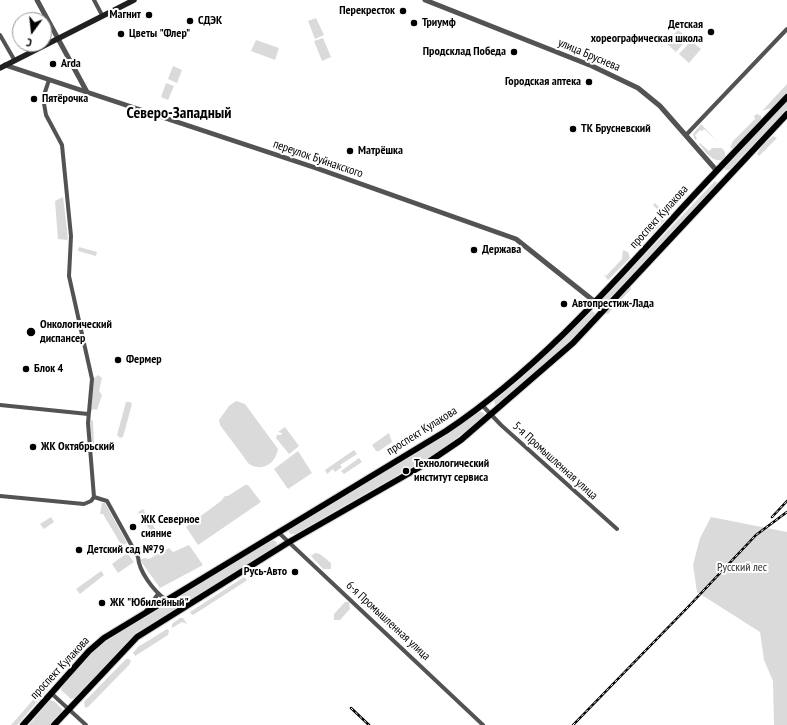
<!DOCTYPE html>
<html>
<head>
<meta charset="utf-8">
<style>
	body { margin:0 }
	#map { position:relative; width:787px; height:725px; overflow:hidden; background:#fff; font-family:"PT Sans Narrow",sans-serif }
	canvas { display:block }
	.north { position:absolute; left:12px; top:12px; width:40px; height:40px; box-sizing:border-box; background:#fff; border:1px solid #999; border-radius:50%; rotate:195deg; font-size:11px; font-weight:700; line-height:16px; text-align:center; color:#000 }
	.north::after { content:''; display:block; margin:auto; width:14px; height:18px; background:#000; clip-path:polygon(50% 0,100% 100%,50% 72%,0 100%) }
</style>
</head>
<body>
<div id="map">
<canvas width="787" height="725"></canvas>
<div class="north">С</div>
</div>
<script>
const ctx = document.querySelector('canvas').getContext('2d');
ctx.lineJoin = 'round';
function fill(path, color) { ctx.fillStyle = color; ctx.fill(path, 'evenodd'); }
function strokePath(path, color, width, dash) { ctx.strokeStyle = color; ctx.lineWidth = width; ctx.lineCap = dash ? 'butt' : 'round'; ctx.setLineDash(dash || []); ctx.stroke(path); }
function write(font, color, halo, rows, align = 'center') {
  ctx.font = font + ' "PT Sans Narrow",sans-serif'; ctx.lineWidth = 4; ctx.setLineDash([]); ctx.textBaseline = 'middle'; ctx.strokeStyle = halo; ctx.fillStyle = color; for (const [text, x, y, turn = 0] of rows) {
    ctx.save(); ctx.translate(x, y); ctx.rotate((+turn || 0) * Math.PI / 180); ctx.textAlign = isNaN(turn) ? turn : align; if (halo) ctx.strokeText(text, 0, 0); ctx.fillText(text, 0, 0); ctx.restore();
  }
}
const green = new Path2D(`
	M 316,18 L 324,35 L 315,39 L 308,21 Z
	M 678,30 L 688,38 L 676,52 L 666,43 Z
	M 323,38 L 331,57 L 322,61 L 314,41 Z
	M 256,40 L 279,48 L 275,60 L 251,51 Z
	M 691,41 L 701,49 L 689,63 L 679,54 Z
	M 173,66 L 182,70 L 177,83 L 168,79 Z
	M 166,83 L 174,86 L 168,100 L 161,97 Z
	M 787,84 L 787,92 L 774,107 L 762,111 Z
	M 787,101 L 787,109 L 729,170 L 725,170 L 725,166 Z
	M 757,114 L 761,116 L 761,120 L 734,148 L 730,148 L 733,141 L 755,119 L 754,116 Z
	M 701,124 L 717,141 L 704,129 L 702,131 L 700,130 L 695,135 L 697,139 L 695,140 L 693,134 Z
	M 773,136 L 777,138 L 759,156 L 757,154 L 762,146 Z
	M 700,143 L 709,151 L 712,148 L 722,148 L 725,152 L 725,158 C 714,166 705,151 699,144 Z
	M 715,181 L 719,184 L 606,303 L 602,303 L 602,300 Z
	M 63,197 L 68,238 L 67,240 L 58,239 L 55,201 Z
	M 655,203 L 664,212 L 665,220 L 649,237 L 645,237 L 642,234 L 643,229 L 649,229 L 663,215 L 653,205 Z
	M 79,247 L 97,252 L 96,256 L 78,251 Z
	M 623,250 L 628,252 L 630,258 L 608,280 L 603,274 L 606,276 L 622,259 Z
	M 631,283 L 631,289 L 608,314 L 603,313 Z
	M 592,311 L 595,313 L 594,316 L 565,346 L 498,404 L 495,405 L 494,401 L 524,376 Z
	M 98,375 L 102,378 L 99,391 L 102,395 L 97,410 L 93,409 L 90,413 L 93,379 Z
	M 236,401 L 245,404 L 278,449 C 275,464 263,472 249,464 L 220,425 L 219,420 L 229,406 Z
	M 126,402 L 130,402 L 132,404 L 123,437 L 120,438 L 117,435 Z
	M 479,411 L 484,413 L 483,418 L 438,452 L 295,534 L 290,534 L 289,532 L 291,528 L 430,445 Z
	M 90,419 L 93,421 L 94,444 L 92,446 Z
	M 285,427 L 299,446 L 289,454 L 276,438 L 277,435 L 281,435 L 282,433 L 278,432 Z
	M 389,433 L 392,442 L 379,451 L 376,451 L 372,445 Z
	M 354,450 L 357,454 L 340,465 L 342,467 L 335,472 L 333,469 L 327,474 L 325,470 Z
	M 298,451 L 312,473 L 288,489 L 274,469 Z
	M 359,458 L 362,462 L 344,474 L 341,471 Z
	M 245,485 L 248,485 L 261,502 L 198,545 L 186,527 L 221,501 L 225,496 L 228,496 Z
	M 102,503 L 105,503 L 127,543 L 122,546 L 103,514 L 100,514 Z
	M 143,509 L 159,535 L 155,538 L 138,512 Z
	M 51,517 L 54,522 L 44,529 L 40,524 Z
	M 711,517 L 787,532 L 787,725 L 774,725 L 773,681 L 764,660 L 760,632 L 697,592 L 693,565 L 700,538 Z
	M 273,540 L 277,542 L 276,546 L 137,634 L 75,698 L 71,699 L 61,690 L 63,684 L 94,651 L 112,637 Z
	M 189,545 L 203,565 L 160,588 L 140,560 L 144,558 L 149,559 L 169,548 L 173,552 Z
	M 127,553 L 134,562 L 118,573 L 112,564 Z
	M 315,553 L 320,554 L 331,563 L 331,569 L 323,569 L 311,556 Z
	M 101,571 L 104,575 L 80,594 L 76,589 Z
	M 244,577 L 247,580 L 246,581 L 193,615 L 191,614 L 190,612 Z
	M 345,602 L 349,602 L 350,609 L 340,620 L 334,620 L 334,614 Z
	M 180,618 L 183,618 L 187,624 L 182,622 L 172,628 L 172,624 Z
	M 167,629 L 169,631 L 168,635 L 135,656 L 133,653 L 138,647 Z
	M 126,659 L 129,659 L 131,661 L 129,665 L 88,707 L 85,708 L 84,702 Z
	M 54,676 L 56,678 L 54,682 L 17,725 L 11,725 Z
	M 50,700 L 54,701 L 62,709 L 62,713 L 51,725 L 29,725 Z`);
const minor = new Path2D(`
	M 94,0 L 102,15
	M 0,35 L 15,61
	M 686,135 L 787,29
	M 0,405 L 88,414
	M 482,405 L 501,425 L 617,529
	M 0,496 L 84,504 L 91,501 L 94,497 L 88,423 L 92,379 L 69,276 L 71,236 L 62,145 L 46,115 L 43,98 L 49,80
	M 94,497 L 107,501 L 138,557 C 139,572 154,591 165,599
	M 278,532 L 483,725
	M 146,611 L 158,594
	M 51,693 L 86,725`);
const tertiary = new Path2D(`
	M 37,0 L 87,92
	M 425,0 L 592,66 L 638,88 L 660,106 L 717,171
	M 5,65 L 316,168 L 516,239 L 604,309`);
const secondary = new Path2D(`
	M 0,68 L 134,0`);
const primary = new Path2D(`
	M 23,725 L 89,651 L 104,638 L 446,431 C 533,373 603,295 673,218 C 710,177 749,137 787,97
	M 54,725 L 137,637 L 289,542 L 427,463 L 461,440 L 573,343 L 787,114`);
const rail = new Path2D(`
	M 772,517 L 787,501
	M 351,708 L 369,725
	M 573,725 L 689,606 L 756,535 L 787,512`);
const markers = [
	[403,11,4,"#000"],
	[149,15,4,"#000"],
	[190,21,4,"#000"],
	[414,23,4,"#000"],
	[711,32,4,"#000"],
	[121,34,4,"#000"],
	[514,52,4,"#000"],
	[53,64,4,"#000"],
	[589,82,4,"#000"],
	[34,99,4,"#000"],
	[573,129,4,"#000"],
	[350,151,4,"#000"],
	[474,250,4,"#000"],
	[564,304,4,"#000"],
	[31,332,5,"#000"],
	[118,360,4,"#000"],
	[26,369,4,"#000"],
	[33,447,4,"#000"],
	[406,471,4,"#000"],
	[133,527,4,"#000"],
	[79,550,4,"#000"],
	[295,572,4,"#000"],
	[102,603,4,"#000"]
];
const poiNames = [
	["Перекресток",395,11,"right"],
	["Магнит",141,15,"right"],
	["СДЭК",198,21],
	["Триумф",422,23],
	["Детская",703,25,"right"],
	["хореографическая школа",703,39,"right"],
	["Цветы \"Флер\"",129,34],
	["Продсклад Победа",506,52,"right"],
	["Arda",61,64],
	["Городская аптека",581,82,"right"],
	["Пятёрочка",42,99],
	["ТК Брусневский",581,129],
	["Матрёшка",358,151],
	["Держава",482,250],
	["Автопрестиж-Лада",572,304],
	["Онкологический",40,325],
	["диспансер",40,339],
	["Фермер",126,360],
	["Блок 4",34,369],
	["ЖК Октябрьский",41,447],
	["Технологический",414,464],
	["институт сервиса",414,478],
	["ЖК Северное",141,520],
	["сияние",141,534],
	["Детский сад №79",87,550],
	["Русь-Авто",287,572,"right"],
	["ЖК \"Юбилейный\"",110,603]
];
const streetNames = [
	["улица Бруснева",589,55,23],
	["переулок Буйнакского",318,159,19],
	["проспект Кулакова",659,217,-48],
	["проспект Кулакова",422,431,-32],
	["5-я Промышленная улица",555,461,42],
	["6-я Промышленная улица",388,621,43],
	["проспект Кулакова",60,668,-47]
];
const parkNames = [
	["Русский лес",742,568]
];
const districtNames = [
	["Северо-Западный",179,113]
];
fill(green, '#dadada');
strokePath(primary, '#dbdbdb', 8);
strokePath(minor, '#535353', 4);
strokePath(tertiary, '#535353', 5);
strokePath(secondary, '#202020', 5.5);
strokePath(primary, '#000', 6);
strokePath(rail, '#000', 2.5);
strokePath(rail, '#fff', 1, [3]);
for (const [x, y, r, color] of markers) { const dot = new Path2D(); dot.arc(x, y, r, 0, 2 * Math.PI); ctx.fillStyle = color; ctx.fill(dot); strokePath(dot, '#fff', 1.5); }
write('bold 12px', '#000', '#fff', poiNames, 'left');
write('12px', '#000', '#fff', streetNames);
write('12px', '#313131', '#fff', parkNames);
write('bold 16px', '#000', '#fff', districtNames);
</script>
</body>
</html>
